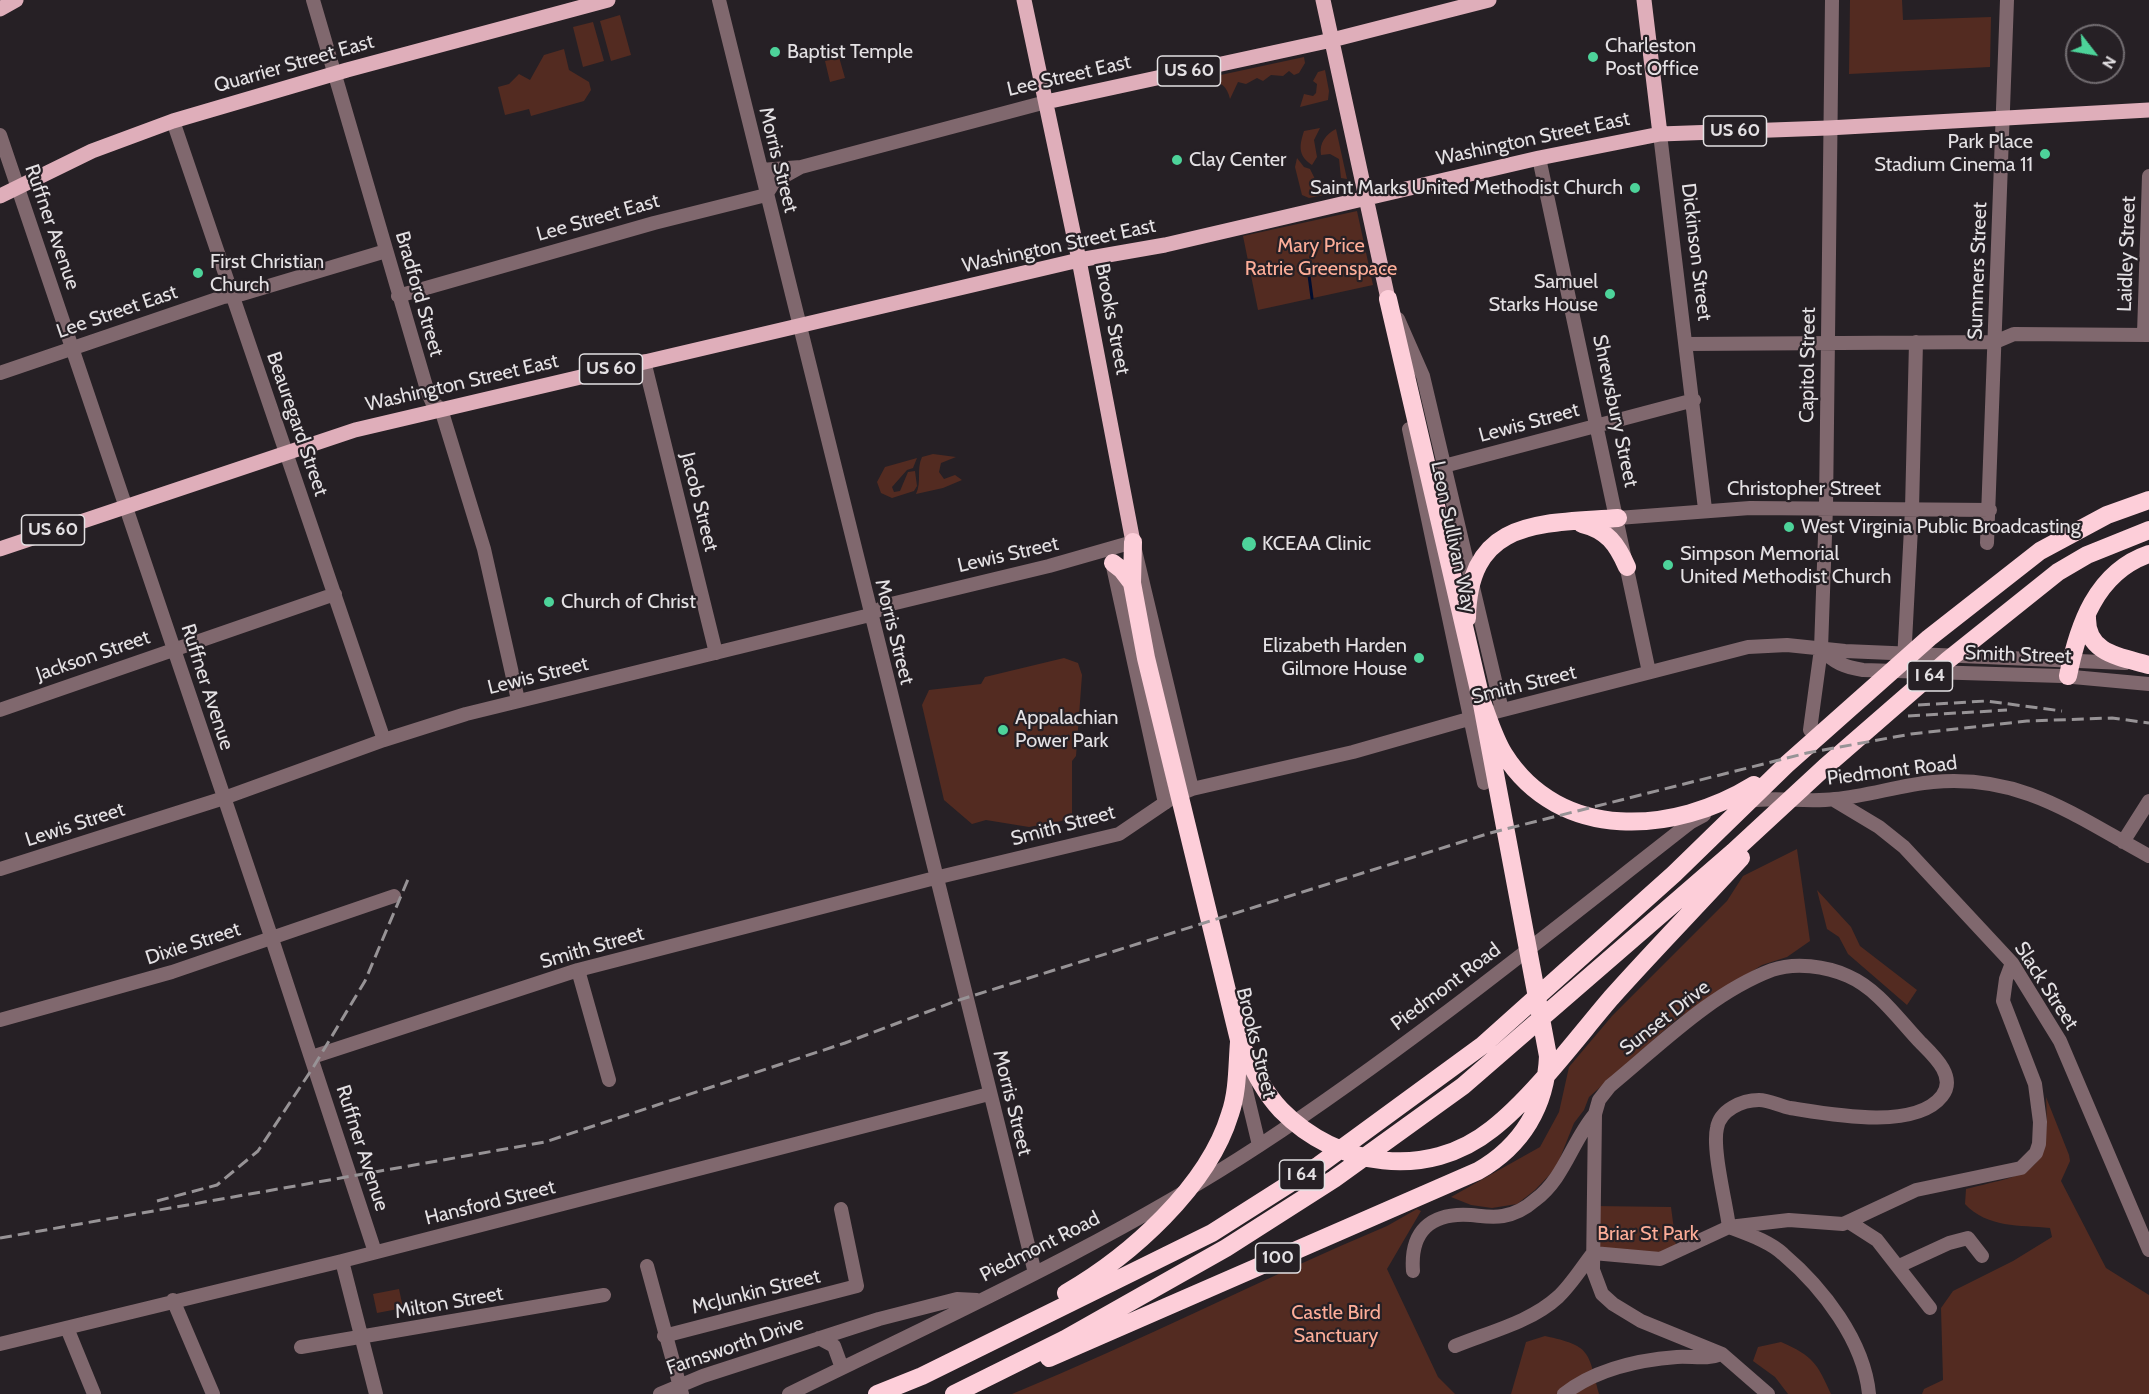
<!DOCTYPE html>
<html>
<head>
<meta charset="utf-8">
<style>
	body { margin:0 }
	#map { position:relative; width:2149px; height:1394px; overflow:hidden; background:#262025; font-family:Cabin,sans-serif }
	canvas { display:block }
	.north { position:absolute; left:2065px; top:24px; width:60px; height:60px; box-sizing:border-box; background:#262025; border:2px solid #726d71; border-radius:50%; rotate:121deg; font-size:16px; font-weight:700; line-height:24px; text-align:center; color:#e4e1e4 }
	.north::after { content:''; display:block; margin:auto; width:21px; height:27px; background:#4dd39a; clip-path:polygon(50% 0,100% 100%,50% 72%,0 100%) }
</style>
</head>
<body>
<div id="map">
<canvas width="2149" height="1394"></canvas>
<div class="north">N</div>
</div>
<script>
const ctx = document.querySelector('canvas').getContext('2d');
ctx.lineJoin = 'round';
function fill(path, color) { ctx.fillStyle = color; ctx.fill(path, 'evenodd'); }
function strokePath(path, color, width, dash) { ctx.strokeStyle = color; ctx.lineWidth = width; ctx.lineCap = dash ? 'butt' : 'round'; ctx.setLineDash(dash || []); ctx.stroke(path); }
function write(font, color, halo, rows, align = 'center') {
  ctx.font = font + ' Cabin,sans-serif'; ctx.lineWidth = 4.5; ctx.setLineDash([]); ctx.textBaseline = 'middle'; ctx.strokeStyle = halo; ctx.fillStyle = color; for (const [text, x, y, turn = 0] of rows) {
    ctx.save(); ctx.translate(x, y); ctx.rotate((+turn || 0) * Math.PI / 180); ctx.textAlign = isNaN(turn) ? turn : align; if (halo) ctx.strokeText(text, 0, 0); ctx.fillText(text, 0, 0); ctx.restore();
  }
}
const green = new Path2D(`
	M 1850,0 L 1902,0 L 1903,20 L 1991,17 L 1990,67 L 1849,74 Z
	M 620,15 L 631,55 L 611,61 L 600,21 Z
	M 593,22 L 604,61 L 583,67 L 573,27 Z
	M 564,49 L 569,70 L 589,82 L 591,90 L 584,101 L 531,116 L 529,109 L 505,115 L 498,87 L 509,84 L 519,74 L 530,80 L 544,55 Z
	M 839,57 L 845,78 L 830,82 L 825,61 Z
	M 1304,57 L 1305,63 L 1299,73 L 1294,75 L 1289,71 L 1283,76 L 1271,75 L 1263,81 L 1257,78 L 1246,84 L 1238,82 L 1230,99 C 1227,84 1217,79 1203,82 L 1202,79 Z
	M 1325,70 L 1329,91 L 1328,100 L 1300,107 L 1304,94 L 1313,96 L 1316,93 L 1317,84 L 1313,81 L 1318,72 Z
	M 1320,128 L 1314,140 L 1317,157 L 1312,165 C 1298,156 1299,146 1304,131 Z
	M 1336,129 L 1347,179 L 1341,178 L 1339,159 L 1330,154 L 1321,155 C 1319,143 1326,134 1336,129 Z
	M 1297,158 L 1304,167 L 1310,169 L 1315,179 L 1327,184 L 1328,190 L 1338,188 L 1340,192 L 1309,198 L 1302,195 L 1295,167 Z
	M 1357,211 L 1373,285 L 1258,310 L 1243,236 Z
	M 933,454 L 956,457 L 941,463 L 939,472 L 944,479 L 955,475 L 962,480 L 943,488 L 916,494 C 922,481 916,470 922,457 Z
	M 917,458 L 913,468 L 907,470 L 892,487 L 894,492 L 900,491 L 908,472 L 915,471 L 917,486 L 914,491 L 892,498 L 881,493 L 877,482 L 885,467 Z
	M 1064,658 L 1078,663 L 1082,675 L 1076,756 L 1072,761 L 1072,819 L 1029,827 L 986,820 L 972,824 L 944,800 L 922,705 L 929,690 L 981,684 L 985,677 Z
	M 1797,849 L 1810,941 L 1787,957 L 1762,965 L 1677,1019 L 1589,1097 L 1584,1110 L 1574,1123 L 1556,1168 L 1535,1190 L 1517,1204 L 1492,1208 L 1471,1205 L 1451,1197 L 1540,1147 L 1559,1112 L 1569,1067 L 1612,1016 L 1727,901 L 1743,876 Z
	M 1817,890 L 1851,927 L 1860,946 L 1917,990 L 1907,1005 L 1848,954 L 1839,937 L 1827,929 Z
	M 2046,1097 L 2069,1155 L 2070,1161 L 2061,1181 L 2106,1268 L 2149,1295 L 2149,1394 L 1922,1394 L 1924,1389 L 1943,1380 L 1941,1308 L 1953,1291 L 2013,1261 L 2052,1237 L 2050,1228 C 2020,1225 1987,1228 1965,1204 L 1966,1189 C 2034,1172 2050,1175 2046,1097 Z
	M 1593,1206 L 1671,1207 L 1677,1253 L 1593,1253 Z
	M 1417,1209 L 1421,1211 L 1387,1269 L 1438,1377 L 1455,1394 L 1012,1394 C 1139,1342 1261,1279 1387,1226 Z
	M 399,1289 L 403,1308 L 377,1313 L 373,1294 Z
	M 1545,1336 C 1591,1346 1588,1351 1599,1394 L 1511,1394 L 1526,1342 Z
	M 1781,1342 C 1813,1356 1817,1363 1831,1394 L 1788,1394 L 1775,1377 L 1753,1361 L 1758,1347 Z`);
const stream = new Path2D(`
	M 1308,268 L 1312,298`);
const minor = new Path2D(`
	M 313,0 L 428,393 L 432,402 L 441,409 L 484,549 L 518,700
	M 719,0 L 1035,1273
	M 173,121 L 384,740
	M 1660,134 L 1705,509
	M 0,135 L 272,939 L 375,1252
	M 1539,158 L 1649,672
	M 761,170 L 801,167 L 1046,102
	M 398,296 L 654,223 L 766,195 L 774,182 L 801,167
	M 1398,319 L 1423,376 L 1502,710
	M 2144,334 L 2149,176
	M 1687,344 L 1995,342 L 2014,334 L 2149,335
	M 644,361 L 716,653
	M 0,373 L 223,297 L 242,294 L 386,251
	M 1409,429 L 1484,783
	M 1444,466 L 1694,400
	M 1618,518 L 1750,508 L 1990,510
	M 1987,543 L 2007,0
	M 1112,562 L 1165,803
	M 1821,649 C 1834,663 1845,667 1863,670 L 2062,676 L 2149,684
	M 1904,661 L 1912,509 L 1916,342
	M 0,710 L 335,594
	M 1810,730 L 1821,649 L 1826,507 L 1832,0
	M 1834,800 L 1879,827 L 1904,847 L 2012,963 L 2060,1041 L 2149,1250
	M 1748,801 C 1778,796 1806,803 1835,799 C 1868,796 1900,785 1933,782 C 2022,774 2075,816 2149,856
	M 2123,842 L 2149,801
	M 0,869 L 224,798 L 384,740 L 466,714 L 870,615 L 887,605 L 1049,566 L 1133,542 L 1192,789
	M 578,970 L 609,1080
	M 0,1020 L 172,972 L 394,896
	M 312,1057 L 578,970 L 935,878 L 1119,834 L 1175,796 L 1192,789 L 1353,752 L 1472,718 L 1748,647 L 1787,645 L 1845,651 L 2125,663
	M 1241,1070 L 1259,1145
	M 1849,1222 L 1877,1240 L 1930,1308
	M 342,1261 L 376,1394
	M 647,1266 L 682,1394
	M 1899,1266 L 1949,1243 L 1968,1238 L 1982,1256
	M 1413,1271 C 1410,1232 1430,1212 1471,1215 C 1482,1216 1492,1218 1503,1216 C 1515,1214 1526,1208 1535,1200 C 1564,1179 1572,1141 1595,1114
	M 173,1300 L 213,1394
	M 67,1328 L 94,1394
	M 664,1336 L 857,1286 L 841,1209
	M 819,1338 L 834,1346 L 842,1368
	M 0,1344 L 342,1261 L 989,1094
	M 1455,1346 C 1489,1332 1531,1322 1558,1297 C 1571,1285 1582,1267 1593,1253 L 1660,1259 L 1729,1227 L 1789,1220 L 1843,1224 L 1916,1190 L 2021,1168 L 2036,1153 L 2039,1144 L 2040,1122 L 2035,1084 L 2003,1001 L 2006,979 L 2012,963
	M 301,1347 L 604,1295
	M 660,1394 L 703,1376 L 879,1319 L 957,1299 L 977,1300
	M 789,1394 C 948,1316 1112,1242 1260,1145 C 1410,1046 1550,932 1691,822 L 1704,815
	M 1564,1394 C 1596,1369 1637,1360 1677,1357 C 1693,1356 1706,1360 1722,1354
	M 1768,1394 L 1722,1354 L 1641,1321 L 1613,1304 L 1602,1294 L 1593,1270 L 1595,1114 L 1599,1100 L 1610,1086 C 1660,1045 1711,993 1772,970 C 1795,962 1826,966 1848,976 C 1878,989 1899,1020 1921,1043 C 1934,1056 1957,1077 1942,1096 C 1915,1131 1829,1114 1790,1108 C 1780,1106 1769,1100 1759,1100 C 1742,1100 1720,1110 1717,1128 C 1712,1149 1726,1203 1729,1227 C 1747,1234 1769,1241 1783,1254 C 1823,1288 1864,1341 1869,1394`);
const major = new Path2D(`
	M 1024,0 L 1079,260 L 1133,542
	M 1323,0 L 1388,299
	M 1644,0 L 1660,134
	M 0,9 L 16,0
	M 1046,102 L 1332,40 L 1489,0
	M 0,196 L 92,151 L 173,121 L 347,70 L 608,0
	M 0,549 L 355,430 L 1079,260 L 1165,245 L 1539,158 L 1660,134 L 1828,128 L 2149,110`);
const highway = new Path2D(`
	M 1388,299 L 1481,699 C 1488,717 1494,738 1504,754 C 1560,843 1675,834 1754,785
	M 1582,524 C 1607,530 1617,544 1627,567
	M 1133,542 L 1132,583 L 1146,658 L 1239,1040 C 1251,1064 1262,1090 1281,1110 C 1337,1167 1427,1181 1492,1129 C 1533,1097 1576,1039 1611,998 C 1653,951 1698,905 1741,858
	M 1113,563 L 1122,570 L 1132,583
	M 2087,617 C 2086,654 2121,657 2149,665
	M 1467,618 C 1469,517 1542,524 1618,518
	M 2068,676 C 2078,626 2096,572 2149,554
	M 1066,1293 C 1130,1256 1208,1187 1230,1114 C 1238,1091 1237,1066 1239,1042
	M 1049,1358 L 1478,1171 C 1522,1146 1546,1106 1548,1056 L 1481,699
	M 877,1394 L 922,1376 L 1212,1233 L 1319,1165 L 1483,1045 L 1674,874 L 1786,765 L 1929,638 L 2040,551 L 2107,515 L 2149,500
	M 954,1394 L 1065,1339 L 1226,1248 L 1334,1179 L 1463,1086 L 1733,852 L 1825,767 L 1948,660 L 2058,572 L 2087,555 L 2149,530`);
const rail = new Path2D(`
	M 1918,705 L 1986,701 L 2062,711
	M 1908,716 L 2007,710
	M 157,1201 L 217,1185 L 258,1151 L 314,1066 L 365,981 L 409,877
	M 0,1238 L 545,1142 L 845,1043 L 956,1001 L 1490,833 L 1807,753 L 1911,734 L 2027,721 L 2112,718 L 2149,723`);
const markers = [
	[775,52,6,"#4dd39a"],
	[1593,57,6,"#4dd39a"],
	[2045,154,6,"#4dd39a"],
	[1177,160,6,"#4dd39a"],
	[1635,188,6,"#4dd39a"],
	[198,273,6,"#4dd39a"],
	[1610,294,6,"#4dd39a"],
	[1789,527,6,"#4dd39a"],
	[1249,544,8,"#4dd39a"],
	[1668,565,6,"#4dd39a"],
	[549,602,6,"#4dd39a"],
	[1419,658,6,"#4dd39a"],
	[1003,730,6,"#4dd39a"]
];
const shields = [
	[1189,71,63],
	[1735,131,63],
	[611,369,63],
	[53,530,63],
	[1930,676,45],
	[1302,1175,45],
	[1278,1258,45]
];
const shieldNames = [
	["US 60",1189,71],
	["US 60",1735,131],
	["US 60",611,369],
	["US 60",53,530],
	["I 64",1930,676],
	["I 64",1302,1175],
	["100",1278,1258]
];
const poiNames = [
	["Charleston",1605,46],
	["Post Office",1605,69],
	["Baptist Temple",787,52],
	["Park Place",2033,142,"right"],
	["Stadium Cinema 11",2033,165,"right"],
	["Clay Center",1189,160],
	["Saint Marks United Methodist Church",1623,188,"right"],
	["First Christian",210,262],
	["Church",210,285],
	["Samuel",1598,282,"right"],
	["Starks House",1598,305,"right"],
	["West Virginia Public Broadcasting",1801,527],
	["KCEAA Clinic",1262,544],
	["Simpson Memorial",1680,554],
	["United Methodist Church",1680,577],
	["Church of Christ",561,602],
	["Elizabeth Harden",1407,646,"right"],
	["Gilmore House",1407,669,"right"],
	["Appalachian",1015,718],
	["Power Park",1015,741]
];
const streetNames = [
	["Quarrier Street East",294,64,-16],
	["Lee Street East",1069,76,-13],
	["Washington Street East",1533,139,-12],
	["Morris Street",778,160,76],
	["Lee Street East",598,218,-16],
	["Ruffner Avenue",52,227,71],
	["Washington Street East",1059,246,-12],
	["Dickinson Street",1696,252,83],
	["Laidley Street",2127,254,-88],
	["Summers Street",1978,271,-88],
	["Bradford Street",419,294,74],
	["Lee Street East",117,312,-19],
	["Brooks Street",1112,319,79],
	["Capitol Street",1808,365,-89],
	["Washington Street East",462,383,-13],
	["Shrewsbury Street",1615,411,78],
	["Lewis Street",1529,423,-15],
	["Beauregard Street",297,424,71],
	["Christopher Street",1804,489],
	["Jacob Street",699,502,76],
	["Leon Sullivan Way",1453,537,78],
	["Lewis Street",1008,555,-13],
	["Morris Street",894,632,76],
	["Smith Street",2018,655,2],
	["Jackson Street",93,656,-19],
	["Lewis Street",538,676,-14],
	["Smith Street",1524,685,-14],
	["Ruffner Avenue",207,687,72],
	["Piedmont Road",1892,771,-7],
	["Lewis Street",75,825,-18],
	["Smith Street",1063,826,-15],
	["Dixie Street",193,944,-18],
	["Smith Street",592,948,-16],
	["Slack Street",2046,986,57],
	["Piedmont Road",1446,987,-37],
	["Sunset Drive",1665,1018,-38],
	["Brooks Street",1256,1043,76],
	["Morris Street",1012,1103,76],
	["Ruffner Avenue",362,1148,72],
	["Hansford Street",490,1203,-14],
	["Piedmont Road",1040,1247,-27],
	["McJunkin Street",756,1292,-14],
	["Milton Street",449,1303,-10],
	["Farnsworth Drive",735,1346,-19]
];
const parkNames = [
	["Mary Price",1321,246],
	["Ratrie Greenspace",1321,269],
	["Briar St Park",1648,1234],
	["Castle Bird",1336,1313],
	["Sanctuary",1336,1336]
];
fill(green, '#532b21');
strokePath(stream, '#020e2f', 3);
strokePath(minor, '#80686e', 14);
strokePath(major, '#dfaeba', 15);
strokePath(highway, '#fdced9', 18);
strokePath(rail, '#979396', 3, [12, 6]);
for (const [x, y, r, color] of markers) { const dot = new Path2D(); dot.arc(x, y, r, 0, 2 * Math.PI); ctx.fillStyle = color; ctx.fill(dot); strokePath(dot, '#262025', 2); }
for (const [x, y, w] of shields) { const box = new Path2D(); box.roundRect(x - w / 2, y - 15, w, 30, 4.5); ctx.fillStyle = '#262025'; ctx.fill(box); strokePath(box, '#e4e1e4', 1.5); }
write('bold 18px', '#e4e1e4', null, shieldNames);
write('20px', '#e4e1e4', '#262025', poiNames, 'left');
write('20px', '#e4e1e4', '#262025', streetNames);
write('20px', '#fdad98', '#262025', parkNames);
</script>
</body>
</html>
